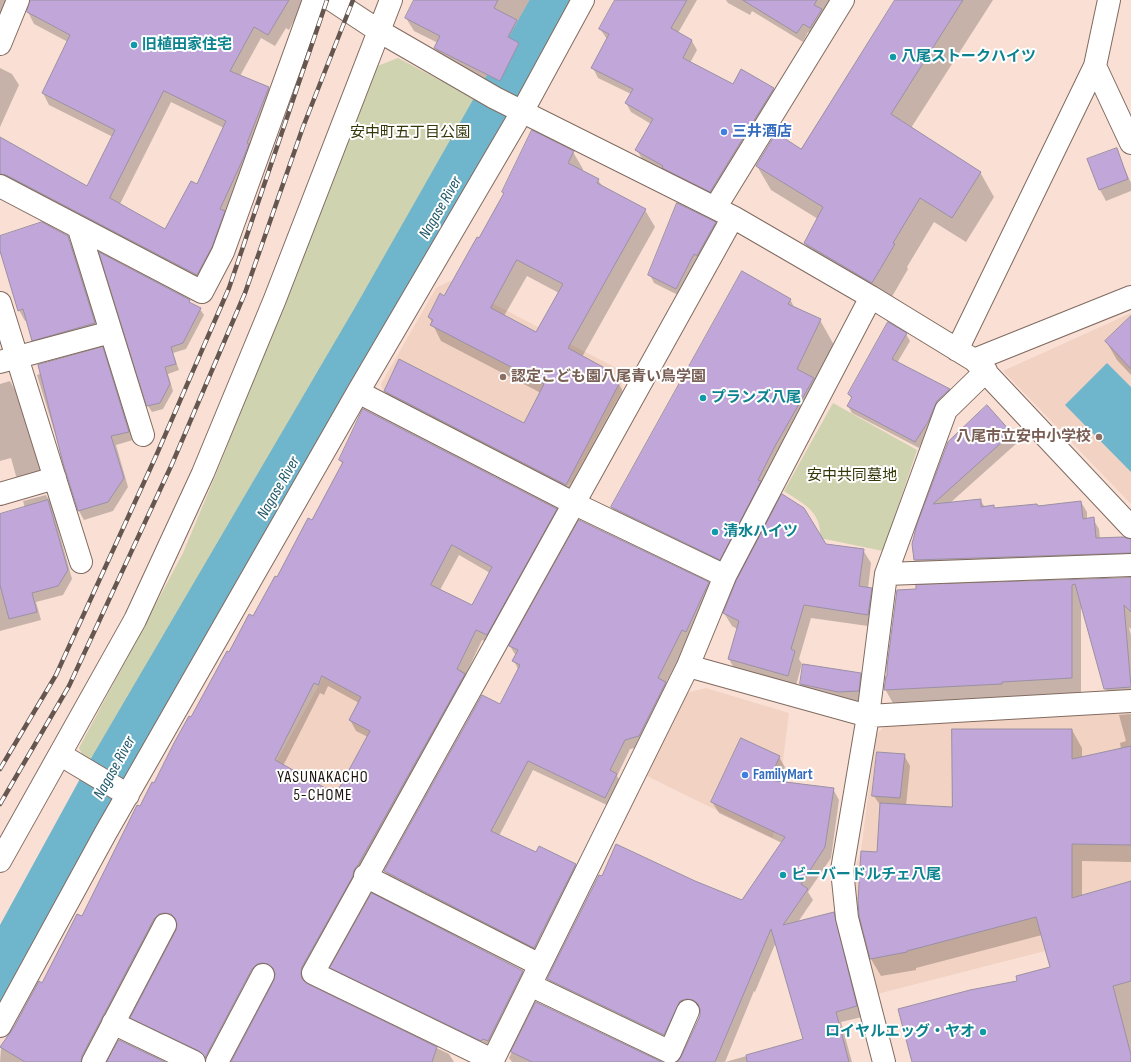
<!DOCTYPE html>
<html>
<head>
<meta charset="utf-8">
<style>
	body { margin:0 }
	canvas { display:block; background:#f9dfd4 }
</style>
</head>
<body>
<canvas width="1131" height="1062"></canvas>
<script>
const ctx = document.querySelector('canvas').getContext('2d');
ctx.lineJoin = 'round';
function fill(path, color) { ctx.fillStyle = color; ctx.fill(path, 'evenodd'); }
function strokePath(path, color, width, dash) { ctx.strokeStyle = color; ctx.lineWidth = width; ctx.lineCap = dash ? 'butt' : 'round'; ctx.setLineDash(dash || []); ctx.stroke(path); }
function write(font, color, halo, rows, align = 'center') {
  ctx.font = font + ' "Sofia Sans Condensed","Noto Sans JP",sans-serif'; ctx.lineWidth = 4; ctx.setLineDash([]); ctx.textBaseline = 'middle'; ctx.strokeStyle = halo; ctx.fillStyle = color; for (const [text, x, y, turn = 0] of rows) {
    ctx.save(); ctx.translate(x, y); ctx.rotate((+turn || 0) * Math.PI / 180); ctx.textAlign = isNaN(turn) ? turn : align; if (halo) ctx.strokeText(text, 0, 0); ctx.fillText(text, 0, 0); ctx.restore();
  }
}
const built = new Path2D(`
	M 450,281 L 618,369 L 623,388 L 571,483 L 557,485 L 385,398 L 381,384 L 436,288 Z
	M 1131,313 L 1131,504 L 1003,371 Z
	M 357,617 L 469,674 L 345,901 L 233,839 Z
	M 706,688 L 789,713 L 773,838 L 647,776 L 686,693 Z
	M 1131,709 L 1131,929 L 877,994 L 850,884 L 861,851 L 876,735 L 884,727 Z`);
const green = new Path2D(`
	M 398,58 L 491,107 L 105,769 L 85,760 L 79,748 L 183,553 L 219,467 L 375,67 Z
	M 833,403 L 917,450 L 883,551 L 820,538 C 822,512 804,504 784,491 Z`);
const water = new Path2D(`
	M 1107,363 L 1131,387 L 1131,472 L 1065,405 Z`);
const shadow = new Path2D(`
	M 0,0 L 21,0 L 0,39 Z
	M 30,0 L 303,0 L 304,2 L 289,30 L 286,28 L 275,46 L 261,38 L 240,76 L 268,88 L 275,100 L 203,286 L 0,183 L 0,138 L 87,187 L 113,137 L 49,105 L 43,93 L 68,42 L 34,24 L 28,12 ZM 171,102 L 224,128 L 197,185 L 166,230 L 120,204 Z
	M 415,0 L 544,0 L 540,9 L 537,7 L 519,44 L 526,57 L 507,94 L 443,61 L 435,48 L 438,43 L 414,31 L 406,18 Z
	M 616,0 L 697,0 L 678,33 L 692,41 L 697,50 L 690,63 L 733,85 L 773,89 L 779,98 L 716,200 L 642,159 L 637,150 L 651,124 L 631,112 L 626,103 L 631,94 L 598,78 L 593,68 L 607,39 L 600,29 Z
	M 726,0 L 838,0 L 816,37 L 808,32 L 803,42 L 752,11 L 750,15 L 728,3 Z
	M 896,0 L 993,0 L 911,128 L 980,172 L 994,197 L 966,242 L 934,222 L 907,267 L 908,269 L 886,307 L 819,268 L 805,243 L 818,219 L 771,190 L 757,166 L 801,151 Z
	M 0,68 L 12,74 L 19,85 L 0,127 Z
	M 1116,149 L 1131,183 L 1131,191 L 1106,201 L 1100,190 L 1089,159 Z
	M 573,152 L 583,169 L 582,171 L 598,180 L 603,187 L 645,210 L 655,227 L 582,357 L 613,373 L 628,401 L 575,501 L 394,408 L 385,391 L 525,424 L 541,393 L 441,341 L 429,317 L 445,297 L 480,239 L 505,194 L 503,192 ZM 527,276 L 559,293 L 537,333 L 504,316 Z
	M 715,223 L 719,231 L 680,296 L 654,283 L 650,275 Z
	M 0,237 L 67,237 L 74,248 L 101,334 L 39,351 L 32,340 L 27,320 L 25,321 L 19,310 L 3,254 L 0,253 Z
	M 790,299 L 795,309 L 820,320 L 834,345 L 773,504 L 775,509 L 825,545 L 863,550 L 871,563 L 868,589 L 871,589 L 878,602 L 875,627 L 811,618 L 799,659 L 802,664 L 795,689 L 736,672 L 729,659 L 737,629 L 732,626 L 724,613 L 739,578 L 737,578 L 734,584 L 626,532 L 612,507 Z
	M 189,300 L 191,305 L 200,309 L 204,315 L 186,349 L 173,353 L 179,370 L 168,374 L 173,391 L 163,409 L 152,412 L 148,406 Z
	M 1131,323 L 1131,375 L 1117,360 L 1106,341 Z
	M 906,334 L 910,341 L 897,363 L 949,390 L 953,396 L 919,448 L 852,413 L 848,406 L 852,400 L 849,394 Z
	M 102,348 L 107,357 L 133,440 L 116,445 L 128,487 L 113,511 L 84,520 L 79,511 L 37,375 Z
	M 10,381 L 15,390 L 43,478 L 21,485 L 16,476 L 11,458 L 0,461 L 0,384 Z
	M 1011,433 L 1017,443 L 950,503 L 980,500 L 985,507 L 994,509 L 1038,507 L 1081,502 L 1087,512 L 1087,519 L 1093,519 L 1099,529 L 1100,539 L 1113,549 L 1113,563 L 921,570 L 915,560 L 913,544 L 949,442 Z
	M 340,460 L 556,509 L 562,520 L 493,645 L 482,640 L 465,676 L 470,685 L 307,982 L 299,969 L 297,970 L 306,985 L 449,1054 L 454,1062 L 232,1062 L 275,981 L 277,975 L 269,973 L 207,1061 L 138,1028 L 132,1018 L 177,931 L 178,925 L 171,923 L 90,1062 L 0,1062 L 1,1048 L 43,984 L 82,917 L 140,807 L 229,653 L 313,521 L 343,465 ZM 459,555 L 490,573 L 472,606 L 440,590 ZM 328,686 L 359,703 L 350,720 L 356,731 L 368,737 L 336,795 L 283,766 L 320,693 L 324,695 Z
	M 46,495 L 51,503 L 72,579 L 63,595 L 36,602 L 41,620 L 0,631 L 0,515 L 25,508 L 23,501 Z
	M 1131,579 L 1131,629 L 1129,627 L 1131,635 L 1131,702 L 1114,704 L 1105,688 L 1081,602 L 1081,693 L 894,705 L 885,689 L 888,677 L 897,591 Z
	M 708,583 L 714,593 L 666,683 L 671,692 L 645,746 L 630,749 L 617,776 L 622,784 L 611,807 L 533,770 L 499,836 L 536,854 L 575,865 L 581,874 L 540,957 L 390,881 L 385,871 L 482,696 L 500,705 L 518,669 L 514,661 L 516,656 L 510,646 Z
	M 860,673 L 867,684 L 864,701 L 844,702 L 808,695 L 801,684 Z
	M 1131,714 L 1131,862 L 1082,861 L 1082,896 L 1131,882 L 1131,1062 L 913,1062 L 1018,981 L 1051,968 L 1042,935 L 916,968 L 916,970 L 881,976 L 871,959 L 881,806 L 873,795 L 904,755 L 910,766 L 906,806 L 953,808 L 1072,730 L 1082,748 L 1082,758 L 1121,749 L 1120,743 L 1126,741 L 1119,715 Z
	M 779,757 L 785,767 L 779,782 L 833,789 L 839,800 L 831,858 L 808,892 L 813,900 L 798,922 L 833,913 L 839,924 L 862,1017 L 841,1022 L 852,1062 L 679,1062 L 682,1058 L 701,1016 L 700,1010 L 693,1009 L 670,1045 L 554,990 L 548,979 L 602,877 L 675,874 L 742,901 L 782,843 L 719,813 L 712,802 ZM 776,942 L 804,1040 L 725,1062 L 754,991 L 755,992 Z
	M 331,968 L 523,971 L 526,978 L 491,1050 L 335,974 Z
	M 536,1003 L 660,1062 L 512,1062 L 509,1058 Z`);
const river = new Path2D(`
	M 0,978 L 115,768 L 379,317 L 559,0`);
const building = new Path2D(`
	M 30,0 L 289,0 L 268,35 L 254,27 L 230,71 L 269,87 L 247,143 L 249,144 L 243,159 L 220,209 L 225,211 L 212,247 L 197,275 L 6,175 L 0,174 L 0,137 L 87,186 L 115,130 L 42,93 L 70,35 L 27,12 ZM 164,91 L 226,121 L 197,184 L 191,181 L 165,229 L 110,198 Z
	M 414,0 L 498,0 L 494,8 L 517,20 L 508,37 L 519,43 L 500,81 L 434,48 L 440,36 L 405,18 Z
	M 615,0 L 687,0 L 671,28 L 692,40 L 683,58 L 733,84 L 741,69 L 774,88 L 710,192 L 662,168 L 663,166 L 635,150 L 653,119 L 625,103 L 633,89 L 591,68 L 609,34 L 599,29 Z
	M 743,0 L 817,0 L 814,5 L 822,9 L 810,28 L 803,24 L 797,33 Z
	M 895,0 L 963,0 L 891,114 L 981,172 L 952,218 L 920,198 L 893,243 L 895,244 L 872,283 L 804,243 L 823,207 L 756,166 L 776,133 L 801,149 Z
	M 532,130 L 574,151 L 568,163 L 599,179 L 597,183 L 646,209 L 568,348 L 614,373 L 611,379 L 619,384 L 566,485 L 384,391 L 399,359 L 524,423 L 544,384 L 430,325 L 433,320 L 428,317 L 440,293 L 444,296 L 477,237 L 479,238 L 504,193 L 502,192 ZM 517,260 L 563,284 L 536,332 L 491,308 Z
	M 1117,148 L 1128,179 L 1099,190 L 1087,159 Z
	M 677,203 L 716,222 L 697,256 L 694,254 L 676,289 L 648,275 Z
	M 42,222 L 68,236 L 95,323 L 32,341 L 23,309 L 18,311 L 0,251 L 0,236 Z
	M 99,252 L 190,300 L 189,302 L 201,308 L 183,343 L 171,347 L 176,364 L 165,367 L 170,384 L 160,403 L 147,406 Z
	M 742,271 L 791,299 L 788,304 L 821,319 L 797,369 L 814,378 L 775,446 L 758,480 L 761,481 L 720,560 L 611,507 Z
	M 1131,316 L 1131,369 L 1105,341 Z
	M 888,322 L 907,333 L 892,359 L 950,389 L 937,401 L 928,422 L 915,442 L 847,406 L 852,397 L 848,394 Z
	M 103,347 L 129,432 L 111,436 L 124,478 L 108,502 L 78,511 L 63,463 L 38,365 Z
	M 987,405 L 1012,433 L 933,504 L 981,499 L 981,507 L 994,505 L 994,508 L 1037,504 L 1038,506 L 1081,501 L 1083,519 L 1094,517 L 1096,538 L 1123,537 L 1131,539 L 1131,553 L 914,560 L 912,544 L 917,524 L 948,442 Z
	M 363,409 L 557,509 L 487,635 L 476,630 L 457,669 L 465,674 L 358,865 L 354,870 L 353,876 L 302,967 L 301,973 L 302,979 L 308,984 L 437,1047 L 432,1062 L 231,1062 L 274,980 L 275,974 L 273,968 L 268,964 L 263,963 L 257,964 L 252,969 L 205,1058 L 199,1051 L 130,1018 L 176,930 L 177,924 L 175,918 L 171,914 L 165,913 L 159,914 L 154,919 L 82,1056 L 81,1062 L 25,1062 L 0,1047 L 14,1027 L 39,981 L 42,983 L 77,914 L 82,916 L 137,805 L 140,806 L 152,782 L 154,783 L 174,743 L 189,716 L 191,717 L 227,651 L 229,652 L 249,614 L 253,616 L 275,576 L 277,577 L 308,518 L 312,520 L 343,462 L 339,460 ZM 452,545 L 492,567 L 472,605 L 431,585 ZM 322,676 L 361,697 L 349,720 L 370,731 L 336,794 L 275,760 L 314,683 L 318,685 Z
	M 782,494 L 804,508 L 826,544 L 864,549 L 859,586 L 872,588 L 868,615 L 804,605 L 791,649 L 795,651 L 788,676 L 728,659 L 739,621 L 723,613 L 736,581 Z
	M 48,500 L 68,570 L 58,586 L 32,593 L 37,612 L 9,619 L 0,585 L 0,514 Z
	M 579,520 L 709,582 L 686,632 L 682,630 L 658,678 L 666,682 L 639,736 L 625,740 L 610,770 L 617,774 L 605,798 L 528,761 L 491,831 L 536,852 L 539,846 L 576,864 L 534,948 L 384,871 L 482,695 L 500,704 L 520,665 L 512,661 L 518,650 L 509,646 Z
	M 1131,578 L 1131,612 L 1124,605 L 1131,687 L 1104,689 L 1075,584 L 1072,585 L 1072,678 L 1002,682 L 1002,684 L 884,690 L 886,676 L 887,676 L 887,667 L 897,590 L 916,589 L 916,585 Z
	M 803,664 L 861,673 L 859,691 L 838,692 L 800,684 Z
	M 952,729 L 1072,729 L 1072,759 L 1131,746 L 1131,845 L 1072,844 L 1072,898 L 1131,881 L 1131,981 L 1113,986 L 1131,1055 L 1131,1062 L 912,1062 L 898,1009 L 970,990 L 1017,981 L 1016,976 L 1050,967 L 1036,917 L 907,951 L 907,952 L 870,959 L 859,916 L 858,901 L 861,851 L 877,852 L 880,803 L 952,807 Z
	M 741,738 L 780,756 L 769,780 L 834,788 L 825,847 L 801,884 L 808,889 L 783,925 L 834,912 L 857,1006 L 836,1012 L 849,1062 L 747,1062 L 746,1055 L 803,1039 L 771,929 L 715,1062 L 677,1062 L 681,1057 L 700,1016 L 700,1009 L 698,1004 L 693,1000 L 687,999 L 680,1001 L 664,1035 L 547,979 L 599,875 L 602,876 L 616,844 L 695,881 L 742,900 L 785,837 L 711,802 Z
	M 877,752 L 905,754 L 900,798 L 872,796 Z
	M 372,893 L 523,971 L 488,1041 L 483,1039 L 481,1041 L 330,968 Z
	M 536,1002 L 662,1062 L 532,1062 L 511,1052 Z
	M 119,1040 L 165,1062 L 107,1062 Z`);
const street = new Path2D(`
	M 332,0 L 379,31 L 495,98 L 733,217 L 871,297 L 974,360 L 1131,527
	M 0,44 L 18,0
	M 1095,66 L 1131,143
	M 0,186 L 202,292 L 223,252 L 314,0
	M 715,208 L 843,0
	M 79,229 L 143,435
	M 0,303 L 81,562
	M 957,350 L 1095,66 L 1109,0
	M 974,360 L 1131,297
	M 0,362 L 111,332
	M 358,392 L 573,503 L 725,576
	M 0,494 L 55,478
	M 886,574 L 1131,565
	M 688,666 L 868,716 L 1131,701
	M 61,755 L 128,795
	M 0,861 L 135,620 L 203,473 L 275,299 L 391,0
	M 365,876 L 540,965
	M 530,985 L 670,1052 L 688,1011
	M 113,1023 L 194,1062
	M 0,1026 L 105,834 L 358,392 L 522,112 L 583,0
	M 492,1060 L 313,973 L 733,217
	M 93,1062 L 165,925
	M 217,1062 L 263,975
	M 492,1062 L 688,666 L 725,576 L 871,297
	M 884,1062 L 847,918 L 842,870 L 868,716 L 886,574 L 946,410 L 986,371`);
const rail = new Path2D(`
	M 0,769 L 56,675 L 156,456 L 229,288 L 327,0
	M 0,804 L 69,686 L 172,464 L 245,293 L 303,127 L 353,0`);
const markers = [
	[134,45,4,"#0f9aa8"],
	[893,57,4,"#0f9aa8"],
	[724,132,4,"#3f7fe0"],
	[503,377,4,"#8d6e63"],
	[703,398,4,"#0f9aa8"],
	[1099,437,4,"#8d6e63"],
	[715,532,4,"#0f9aa8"],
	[745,775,4,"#3f7fe0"],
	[783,875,4,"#0f9aa8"],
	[983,1032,4,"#0f9aa8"]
];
const cultureNames = [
	["旧植田家住宅",142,45],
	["八尾ストークハイツ",901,57],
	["プランズ八尾",711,398],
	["清水ハイツ",723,532],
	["ビーバードルチェ八尾",791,875],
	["ロイヤルエッグ・ヤオ",975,1032,"right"]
];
const shopNames = [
	["三井酒店",732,132],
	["FamilyMart",753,775]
];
const parkNames = [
	["安中町五丁目公園",410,133],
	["安中共同墓地",852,476]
];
const educationNames = [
	["認定こども園八尾青い鳥学園",511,377],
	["八尾市立安中小学校",1091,437,"right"]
];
const waterNames = [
	["Nagase River",441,208,-60],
	["Nagase River",279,488,-60],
	["Nagase River",115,768,-61]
];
const neighbourhoodNames = [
	["YASUNAKACHO",323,778],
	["5-CHOME",323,796]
];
fill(built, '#f2d2c2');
fill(green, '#cfd3af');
fill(water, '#6fb5cc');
fill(shadow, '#0003');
strokePath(river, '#6fb5cc', 51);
fill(building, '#c1a6d9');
strokePath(building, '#9a90a4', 1);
strokePath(street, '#816b60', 24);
strokePath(street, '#fff', 22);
strokePath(rail, '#655650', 4.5);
strokePath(rail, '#fff', 3, [9]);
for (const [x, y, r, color] of markers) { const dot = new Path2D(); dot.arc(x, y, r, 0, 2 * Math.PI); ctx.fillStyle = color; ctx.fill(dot); strokePath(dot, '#fff', 1.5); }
write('bold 15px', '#0d838f', '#fff', cultureNames, 'left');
write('bold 15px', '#366cbe', '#fff', shopNames, 'left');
write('15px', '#343708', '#fff', parkNames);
write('bold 15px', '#785e54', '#fff', educationNames, 'left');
write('italic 16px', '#20596a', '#fff', waterNames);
ctx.letterSpacing = '1px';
write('16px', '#1b120e', '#fff', neighbourhoodNames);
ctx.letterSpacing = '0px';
</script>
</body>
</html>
